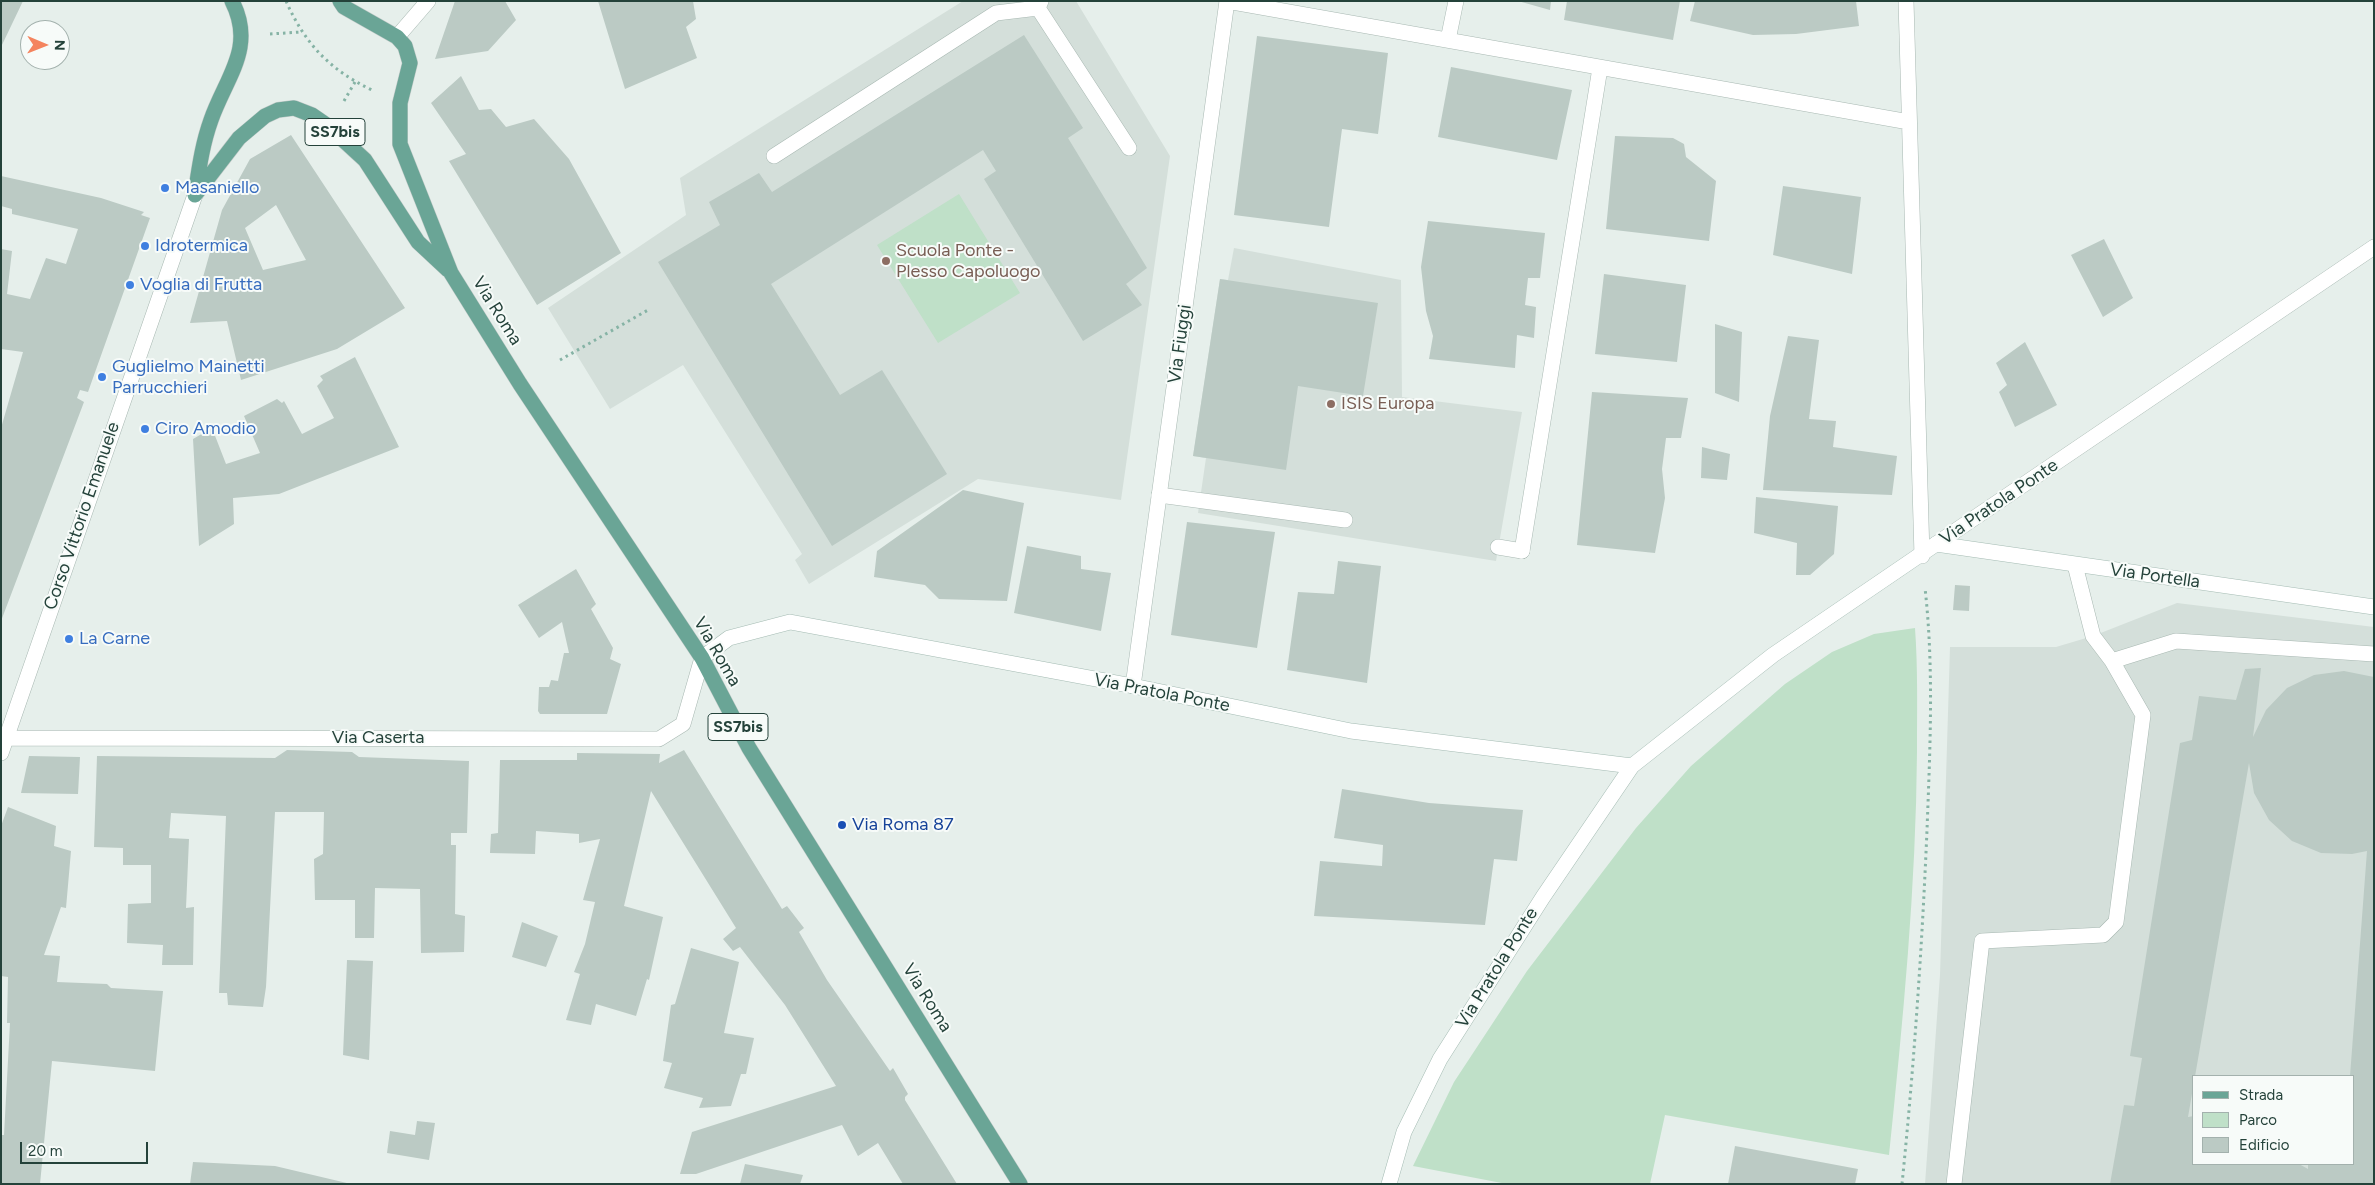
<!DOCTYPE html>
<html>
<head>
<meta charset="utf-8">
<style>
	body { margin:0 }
	#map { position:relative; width:2375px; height:1185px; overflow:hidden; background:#e6efeb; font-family:Figtree,sans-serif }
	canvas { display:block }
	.frame { position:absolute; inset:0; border:2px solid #24423a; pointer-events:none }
	.legend { position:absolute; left:2192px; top:1075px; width:162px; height:90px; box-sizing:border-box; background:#f7fbf9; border:1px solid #a3b1ad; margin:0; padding:6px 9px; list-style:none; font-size:15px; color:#24423a }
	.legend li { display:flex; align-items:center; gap:10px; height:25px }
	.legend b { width:25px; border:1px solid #a3b1ad }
	.north { position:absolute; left:20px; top:20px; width:50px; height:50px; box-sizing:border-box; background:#f7fbf9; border:1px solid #a3b1ad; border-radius:50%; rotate:91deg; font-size:14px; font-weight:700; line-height:20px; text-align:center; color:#24423a }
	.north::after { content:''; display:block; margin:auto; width:18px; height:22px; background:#f4845f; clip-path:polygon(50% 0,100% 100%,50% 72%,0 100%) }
	.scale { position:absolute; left:20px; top:1142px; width:128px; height:22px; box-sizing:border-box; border:2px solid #24423a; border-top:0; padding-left:6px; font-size:15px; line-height:18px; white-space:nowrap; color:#24423a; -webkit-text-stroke:4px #f7fbf9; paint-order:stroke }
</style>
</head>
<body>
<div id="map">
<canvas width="2375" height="1185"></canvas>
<div class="frame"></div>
<ul class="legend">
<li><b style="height:6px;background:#6aa596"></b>Strada</li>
<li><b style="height:14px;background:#bfe0c8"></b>Parco</li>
<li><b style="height:14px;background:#bbcac4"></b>Edificio</li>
</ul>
<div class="north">N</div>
<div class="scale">20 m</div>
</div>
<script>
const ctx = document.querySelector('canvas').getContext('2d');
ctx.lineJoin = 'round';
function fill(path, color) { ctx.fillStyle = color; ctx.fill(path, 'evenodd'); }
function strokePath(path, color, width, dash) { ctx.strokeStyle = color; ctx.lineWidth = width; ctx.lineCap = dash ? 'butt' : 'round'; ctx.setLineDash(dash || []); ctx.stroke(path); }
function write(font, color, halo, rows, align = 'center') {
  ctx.font = font + ' Figtree,sans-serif'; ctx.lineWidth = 4; ctx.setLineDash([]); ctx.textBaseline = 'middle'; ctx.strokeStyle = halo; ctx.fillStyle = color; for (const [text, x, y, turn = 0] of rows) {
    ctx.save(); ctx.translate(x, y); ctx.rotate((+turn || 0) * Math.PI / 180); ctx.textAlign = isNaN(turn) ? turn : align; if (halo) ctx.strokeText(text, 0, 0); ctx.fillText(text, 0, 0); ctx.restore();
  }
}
const built = new Path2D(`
	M 963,1 L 1076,1 L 1170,156 L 1121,500 L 978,479 L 809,584 L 795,560 L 802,554 L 683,365 L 610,409 L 548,308 L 686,215 L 680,178 Z
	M 1234,248 L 1401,280 L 1402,397 L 1522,412 L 1496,561 L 1198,513 L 1206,458 L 1193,456 L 1220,279 L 1228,280 Z
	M 2177,603 L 2374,627 L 2374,1184 L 1925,1184 L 1940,975 L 1950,647 L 2056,647 L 2093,636 ZM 2194,1076 L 2354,1076 L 2354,1164 L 2194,1164 Z`);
const green = new Path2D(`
	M 959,194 L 1020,293 L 938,343 L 877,245 Z
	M 1915,628 C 1918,669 1917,711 1917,752 C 1916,887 1903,1021 1889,1155 L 1665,1115 L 1650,1184 L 1507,1184 L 1413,1166 L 1454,1082 L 1527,971 L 1636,828 L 1691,766 L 1785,684 L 1832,652 L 1874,634 Z`);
const building = new Path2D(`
	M 1,1 L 23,1 L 1,47 Z
	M 455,1 L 505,1 L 516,20 L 488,51 L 435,59 Z
	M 598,1 L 693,1 L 696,19 L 686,27 L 697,58 L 625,89 Z
	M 1518,1 L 1551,1 L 1550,10 Z
	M 1567,1 L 1680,1 L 1673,40 L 1564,20 Z
	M 1695,1 L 1856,1 L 1859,26 L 1796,34 L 1753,35 L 1690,21 Z
	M 1024,35 L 1083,128 L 1068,138 L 1147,268 L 1126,284 L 1142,305 L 1083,341 L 984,179 L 996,171 L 983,150 L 771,284 L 840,395 L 882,370 L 947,474 L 832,546 L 658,262 L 720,225 L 709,202 L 759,173 L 772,192 Z
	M 1257,36 L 1388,53 L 1378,134 L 1342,129 L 1329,227 L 1234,215 Z
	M 1451,67 L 1572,90 L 1557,160 L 1438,137 Z
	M 461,76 L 479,110 L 491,109 L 506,127 L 534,119 L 569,159 L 621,253 L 537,305 L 449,161 L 466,154 L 431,103 Z
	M 291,135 L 405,308 L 337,349 L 241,380 L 227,321 L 190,323 L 222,210 L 250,159 ZM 276,205 L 306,260 L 263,270 L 245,228 Z
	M 1615,136 L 1673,138 L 1684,144 L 1686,157 L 1716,181 L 1709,241 L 1606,229 Z
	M 1,176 L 101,198 L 144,212 L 141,215 L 150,218 L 88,392 L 80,390 L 77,398 L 84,402 L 1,621 L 1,428 L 23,352 L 1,349 L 1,249 L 12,251 L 7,294 L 30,299 L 46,258 L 66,264 L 78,229 L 12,214 L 12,209 L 1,206 Z
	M 1783,186 L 1861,197 L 1852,274 L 1773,255 Z
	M 1428,221 L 1545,233 L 1540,278 L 1528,278 L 1525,305 L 1536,307 L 1534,338 L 1517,335 L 1515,368 L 1429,359 L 1433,336 L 1426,311 L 1421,267 Z
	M 2104,239 L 2133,298 L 2103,317 L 2071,255 Z
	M 1604,274 L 1686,285 L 1677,362 L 1595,354 Z
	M 1220,279 L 1378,303 L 1363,396 L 1298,386 L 1286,470 L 1193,456 Z
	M 1715,324 L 1742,332 L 1739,402 L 1715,393 Z
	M 1788,336 L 1819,340 L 1809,419 L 1836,421 L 1833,447 L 1897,456 L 1892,495 L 1763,490 L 1770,416 Z
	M 2025,342 L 2057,405 L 2015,427 L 1999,392 L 2007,385 L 1996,363 Z
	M 355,357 L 399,447 L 279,494 L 233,498 L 234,524 L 199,546 L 193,439 L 212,428 L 226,464 L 260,453 L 244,416 L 277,399 L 282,403 L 284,401 L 302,434 L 334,418 L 317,386 L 323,380 L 320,376 Z
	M 1592,392 L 1688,398 L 1681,438 L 1666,438 L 1662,469 L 1665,498 L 1655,553 L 1577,545 Z
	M 1702,447 L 1730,454 L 1727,480 L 1701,478 Z
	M 963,490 L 1024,503 L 1007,601 L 939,599 L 925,585 L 874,577 L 877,551 Z
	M 1756,497 L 1838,506 L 1834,554 L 1810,575 L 1796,575 L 1797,543 L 1754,533 Z
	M 1187,522 L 1275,532 L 1257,648 L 1171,635 Z
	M 1027,546 L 1081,556 L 1081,569 L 1111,573 L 1101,631 L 1014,613 Z
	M 1338,561 L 1381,566 L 1367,683 L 1287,670 L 1298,592 L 1334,594 Z
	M 576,569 L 596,604 L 591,609 L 613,648 L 610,659 L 621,664 L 607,714 L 540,714 L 538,711 L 539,687 L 549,687 L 551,680 L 558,681 L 564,653 L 569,653 L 562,622 L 539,638 L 518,605 Z
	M 1955,585 L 1970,586 L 1969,611 L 1953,610 Z
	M 2261,668 L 2253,737 L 2266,710 L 2287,688 L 2314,675 L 2344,671 L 2374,677 L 2374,1184 L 2110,1184 L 2124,1105 L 2134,1106 L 2142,1058 L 2130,1056 L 2180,743 L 2192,740 L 2199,696 L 2236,700 L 2245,669 ZM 2249,763 L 2254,793 L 2269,820 L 2292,841 L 2321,853 L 2352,854 L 2367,851 L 2350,1076 L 2354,1076 L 2354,1164 L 2308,1164 L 2308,1169 L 2299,1164 L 2194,1164 L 2194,1116 L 2188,1117 Z
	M 287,750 L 352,752 L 359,757 L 469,761 L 467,833 L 451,833 L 451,845 L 456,845 L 455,914 L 465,916 L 464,952 L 421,953 L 420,889 L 375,888 L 374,938 L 355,938 L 355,900 L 315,900 L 314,859 L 323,854 L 324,812 L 275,812 L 266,987 L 263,1007 L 228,1005 L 227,993 L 219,993 L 226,816 L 171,813 L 169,838 L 189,839 L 186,908 L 194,907 L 193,965 L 162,965 L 163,945 L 127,943 L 128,904 L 151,903 L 151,865 L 123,865 L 123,848 L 94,847 L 97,756 L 275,758 Z
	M 684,750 L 782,909 L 787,906 L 804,928 L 799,932 L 827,980 L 890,1071 L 893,1068 L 908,1094 L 905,1097 L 905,1100 L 957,1184 L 903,1184 L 878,1143 L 858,1156 L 842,1125 L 696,1174 L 680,1174 L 692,1132 L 836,1086 L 785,1005 L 740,947 L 733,951 L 723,939 L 736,928 L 651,791 L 624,906 L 663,917 L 649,980 L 647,979 L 636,1016 L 596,1004 L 591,1025 L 566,1020 L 580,974 L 574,972 L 585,944 L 595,902 L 583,900 L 600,839 L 579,843 L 579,834 L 536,831 L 535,854 L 490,853 L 491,834 L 498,833 L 500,760 L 577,760 L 577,753 L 660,754 L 659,763 Z
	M 29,756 L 80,757 L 78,794 L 21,793 Z
	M 1342,789 L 1429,803 L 1523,810 L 1517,861 L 1494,859 L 1485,925 L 1314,916 L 1320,861 L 1382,866 L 1383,845 L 1334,838 Z
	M 8,807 L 56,826 L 54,846 L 71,851 L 66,908 L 61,907 L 44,955 L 60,956 L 57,982 L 107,984 L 111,988 L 163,991 L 155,1071 L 52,1061 L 40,1184 L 1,1184 L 1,1135 L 4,1135 L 10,1023 L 7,1023 L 8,977 L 1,976 L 1,826 Z
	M 522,922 L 558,936 L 546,967 L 512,957 Z
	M 691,948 L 739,962 L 724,1033 L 754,1038 L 746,1074 L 741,1074 L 731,1106 L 699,1108 L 703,1098 L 664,1088 L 672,1063 L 663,1061 L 671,1005 L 675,1004 Z
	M 347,960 L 373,961 L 369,1060 L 343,1055 Z
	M 417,1121 L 435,1123 L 429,1160 L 387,1153 L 390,1131 L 415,1135 Z
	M 1735,1146 L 1858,1169 L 1855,1184 L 1728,1184 Z
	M 193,1162 L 275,1166 L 351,1184 L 190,1184 Z
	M 745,1164 L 803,1175 L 800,1184 L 740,1184 Z`);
const path = new Path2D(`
	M 286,1 C 305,44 330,70 372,90
	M 270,34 L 301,32
	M 344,101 L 355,82
	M 560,360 L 648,310
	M 1902,1184 C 1914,1066 1922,948 1927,830 C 1930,749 1934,668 1925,588`);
const lane = new Path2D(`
	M 1041,1 L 1038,8 L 1129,148
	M 774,156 L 996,13 L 1038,8
	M 1159,495 L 1345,520
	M 1498,547 L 1522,551
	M 2075,565 L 2093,636 L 2112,661
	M 1954,1184 L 1982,941 L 2103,935 L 2116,922 L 2143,715 L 2112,661 L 2176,641 L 2374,654`);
const street = new Path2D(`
	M 1227,1 L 1909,122
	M 1906,1 L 1922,556
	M 397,37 L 428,1
	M 1448,40 L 1456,1
	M 1936,544 L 2374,247
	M 1522,551 L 1600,68
	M 1133,686 L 1227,1
	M 1,738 L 659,739 L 683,724 L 702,658
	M 1,753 L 195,195`);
const secondary = new Path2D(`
	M 702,658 L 729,638 L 790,622 L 1133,686 L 1351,731 L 1632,766
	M 1389,1184 L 1404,1132 L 1440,1059 L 1543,897 L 1632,766 L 1773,655 L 1936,544 L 2374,607`);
const primary = new Path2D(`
	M 340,1 L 344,7 L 397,37 L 405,46 L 410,63 L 400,103 L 400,144 L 451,273 L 520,384 L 702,658 L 749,748 L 1020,1184
	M 195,195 L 239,138 L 265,116 L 278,110 L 294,108 L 312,115 L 328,126 L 365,160 L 418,242 L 448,270
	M 195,195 C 199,169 202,145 211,120 C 226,77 256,48 232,1`);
const markers = [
	[165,188,5,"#3f7fe0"],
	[145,246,5,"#3f7fe0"],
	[886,261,5,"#8d6e63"],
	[130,285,5,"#3f7fe0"],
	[102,377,5,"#3f7fe0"],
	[1331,404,5,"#8d6e63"],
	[145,429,5,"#3f7fe0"],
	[69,639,5,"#3f7fe0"],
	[842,825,5,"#1a4fb4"]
];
const shields = [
	[335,132,60],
	[738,727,60]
];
const shieldNames = [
	["SS7bis",335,132],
	["SS7bis",738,727]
];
const shopNames = [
	["Masaniello",175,188],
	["Idrotermica",155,246],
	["Voglia di Frutta",140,285],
	["Guglielmo Mainetti",112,367],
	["Parrucchieri",112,388],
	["Ciro Amodio",155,429],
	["La Carne",79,639]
];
const educationNames = [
	["Scuola Ponte -",896,251],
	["Plesso Capoluogo",896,272],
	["ISIS Europa",1341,404]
];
const streetNames = [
	["Via Roma",497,311,58],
	["Via Fiuggi",1180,344,-82],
	["Via Pratola Ponte",1999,502,-34],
	["Corso Vittorio Emanuele",82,516,-71],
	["Via Portella",2155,576,8],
	["Via Roma",717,652,60],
	["Via Pratola Ponte",1162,693,11],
	["Via Caserta",378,738],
	["Via Pratola Ponte",1497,968,-58],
	["Via Roma",927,998,58]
];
const transitNames = [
	["Via Roma 87",852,825]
];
fill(built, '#d4dfda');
fill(green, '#bfe0c8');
fill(building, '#bbcac4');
strokePath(lane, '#a8b8b2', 16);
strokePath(street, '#a8b8b2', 16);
strokePath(secondary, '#a4bbb3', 16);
strokePath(primary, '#c2cac8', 16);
strokePath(path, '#86b3a5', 3, [2.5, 4]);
strokePath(lane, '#fff', 15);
strokePath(street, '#fff', 15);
strokePath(secondary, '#fff', 15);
strokePath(primary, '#6aa596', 15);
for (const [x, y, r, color] of markers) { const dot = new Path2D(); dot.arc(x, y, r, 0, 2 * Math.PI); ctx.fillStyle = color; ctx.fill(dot); strokePath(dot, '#f7fbf9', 2); }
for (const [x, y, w] of shields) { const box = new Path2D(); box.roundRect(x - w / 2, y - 13.5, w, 27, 4); ctx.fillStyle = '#f7fbf9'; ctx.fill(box); strokePath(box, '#24423a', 1); }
write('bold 16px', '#24423a', null, shieldNames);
write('18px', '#366cbe', '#f7fbf9', shopNames, 'left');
write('18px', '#785e54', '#f7fbf9', educationNames, 'left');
write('18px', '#24423a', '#f7fbf9', streetNames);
write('18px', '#164399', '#f7fbf9', transitNames, 'left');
</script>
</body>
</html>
